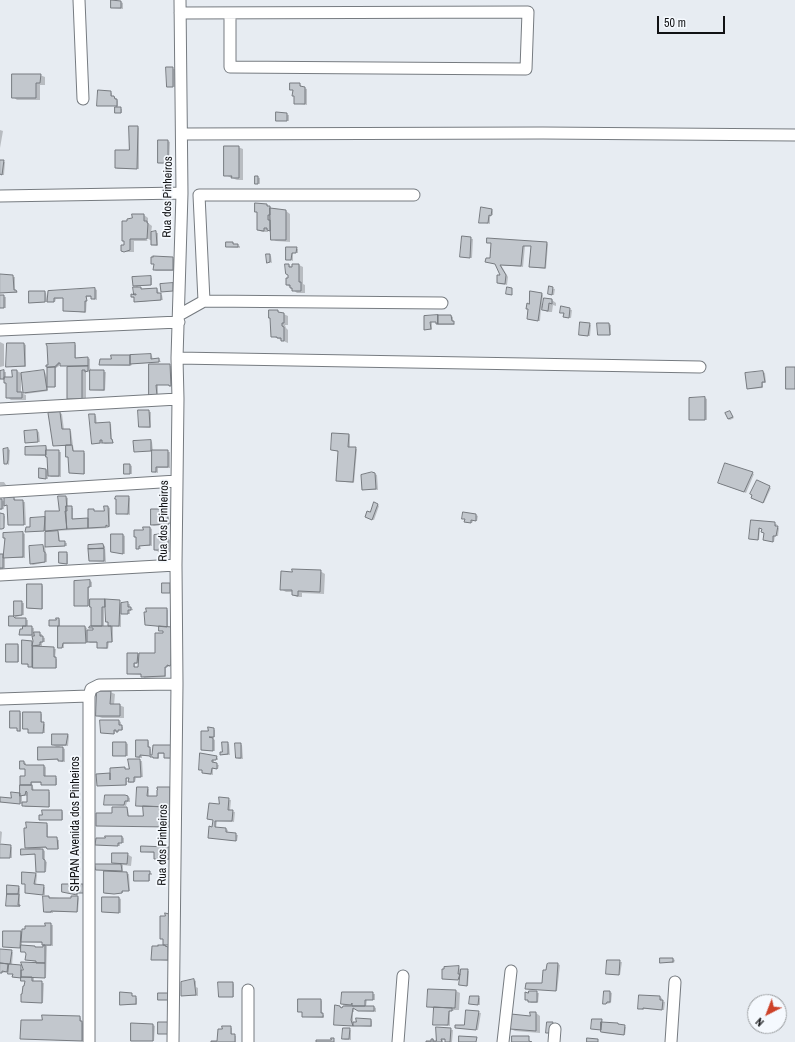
<!DOCTYPE html>
<html>
<head>
<meta charset="utf-8">
<style>
	body { margin:0 }
	#map { position:relative; width:795px; height:1042px; overflow:hidden; background:#e7ecf2; font-family:"Archivo Narrow",sans-serif }
	canvas { display:block }
	.north { position:absolute; left:747px; top:994px; width:40px; height:40px; box-sizing:border-box; background:#f5f9fe; border:1px solid #9a9da0; border-radius:50%; rotate:222deg; font-size:11px; font-weight:700; line-height:16px; text-align:center; color:#111214 }
	.north::after { content:''; display:block; margin:auto; width:14px; height:18px; background:#cd4229; clip-path:polygon(50% 0,100% 100%,50% 72%,0 100%) }
	.scale { position:absolute; left:657px; top:16px; width:68px; height:18px; box-sizing:border-box; border:2px solid #111214; border-top:0; padding-left:5px; font-size:12px; line-height:14px; white-space:nowrap; color:#111214; -webkit-text-stroke:3px #f5f9fe; paint-order:stroke }
</style>
</head>
<body>
<div id="map">
<canvas width="795" height="1042"></canvas>
<div class="north">N</div>
<div class="scale">50 m</div>
</div>
<script>
const ctx = document.querySelector('canvas').getContext('2d');
ctx.lineJoin = 'round';
function fill(path, color) { ctx.fillStyle = color; ctx.fill(path, 'evenodd'); }
function strokePath(path, color, width, dash) { ctx.strokeStyle = color; ctx.lineWidth = width; ctx.lineCap = dash ? 'butt' : 'round'; ctx.setLineDash(dash || []); ctx.stroke(path); }
function write(font, color, halo, rows, align = 'center') {
  ctx.font = font + ' "Archivo Narrow",sans-serif'; ctx.lineWidth = 3.5; ctx.setLineDash([]); ctx.textBaseline = 'middle'; ctx.strokeStyle = halo; ctx.fillStyle = color; for (const [text, x, y, turn = 0] of rows) {
    ctx.save(); ctx.translate(x, y); ctx.rotate((+turn || 0) * Math.PI / 180); ctx.textAlign = isNaN(turn) ? turn : align; if (halo) ctx.strokeText(text, 0, 0); ctx.fillText(text, 0, 0); ctx.restore();
  }
}
const shadow = new Path2D(`
	M 121,2 L 123,3 L 123,9 L 112,8 Z
	M 167,68 L 175,69 L 175,87 L 168,86 Z
	M 40,75 L 45,77 L 45,85 L 40,85 L 40,100 L 17,100 L 13,97 Z
	M 299,84 L 301,85 L 301,87 L 307,89 L 307,105 L 295,103 L 294,91 L 291,89 Z
	M 110,92 L 112,93 L 112,97 L 116,98 L 118,101 L 118,108 L 122,109 L 122,113 L 116,112 L 116,106 L 98,105 Z
	M 277,113 L 289,115 L 289,121 L 277,120 Z
	M 138,127 L 139,128 L 139,169 L 118,169 L 116,168 L 130,151 Z
	M 0,130 L 3,131 L 0,148 Z
	M 168,141 L 170,142 L 169,164 L 161,163 L 159,162 Z
	M 238,147 L 243,149 L 243,180 L 237,180 L 225,175 Z
	M 0,161 L 5,162 L 4,175 L 0,175 Z
	M 256,177 L 260,178 L 260,184 L 256,183 Z
	M 267,205 L 274,210 L 286,211 L 290,214 L 290,242 L 276,241 L 272,239 L 272,232 L 268,230 L 268,232 L 262,232 L 258,230 L 258,213 L 256,212 Z
	M 492,209 L 493,211 L 493,215 L 490,215 L 490,224 L 480,222 Z
	M 144,215 L 148,218 L 148,223 L 152,226 L 151,233 L 158,233 L 158,246 L 152,245 L 152,241 L 143,236 L 142,237 L 148,241 L 134,241 L 134,252 L 127,252 L 122,250 L 125,246 L 125,242 L 123,241 L 128,222 Z
	M 462,237 L 473,239 L 472,258 L 461,257 Z
	M 488,242 L 547,243 L 548,244 L 546,269 L 530,267 L 531,246 L 525,246 L 523,267 L 501,265 L 508,277 L 507,285 L 499,284 L 498,283 L 501,276 L 496,264 L 486,262 L 491,260 L 492,243 Z
	M 233,243 L 235,245 L 240,246 L 240,248 L 227,247 Z
	M 287,248 L 298,249 L 298,253 L 293,253 L 293,261 L 287,259 Z
	M 270,255 L 271,256 L 272,263 L 268,262 Z
	M 172,258 L 174,259 L 174,271 L 156,271 L 154,270 L 155,264 L 152,263 Z
	M 289,265 L 293,268 L 299,265 L 303,267 L 303,284 L 305,285 L 305,293 L 297,293 L 287,285 L 289,279 Z
	M 0,276 L 15,277 L 15,291 L 18,293 L 0,293 Z
	M 150,277 L 152,278 L 152,285 L 137,286 L 142,289 L 142,290 L 157,289 L 158,290 L 159,294 L 162,295 L 163,300 L 137,302 L 135,301 L 135,298 L 130,297 L 140,297 L 135,293 L 138,288 L 134,285 Z
	M 550,288 L 555,289 L 554,295 L 551,295 Z
	M 95,289 L 97,290 L 97,300 L 92,299 L 92,297 L 87,297 L 86,313 L 64,310 L 64,298 L 56,299 L 55,302 L 50,302 L 47,300 L 47,302 L 32,303 L 30,302 L 45,292 L 46,293 L 47,299 L 48,299 L 49,292 Z
	M 542,294 L 543,295 L 542,306 L 543,306 L 552,300 L 556,303 L 556,306 L 553,305 L 552,312 L 547,312 L 541,308 L 540,321 L 530,320 L 528,319 L 529,310 L 527,308 Z
	M 0,296 L 6,297 L 6,308 L 0,308 Z
	M 562,308 L 572,310 L 571,318 L 564,317 L 564,314 L 561,312 Z
	M 277,311 L 288,316 L 288,325 L 285,325 L 286,328 L 288,330 L 288,343 L 272,336 L 271,319 Z
	M 451,316 L 453,317 L 453,322 L 455,325 L 438,325 L 437,322 L 432,322 L 432,330 L 425,329 L 425,317 Z
	M 589,324 L 591,325 L 590,336 L 580,335 Z
	M 609,324 L 611,325 L 611,335 L 599,334 Z
	M 0,342 L 4,344 L 4,366 L 0,367 Z
	M 24,344 L 26,345 L 26,367 L 8,366 Z
	M 74,344 L 76,345 L 76,359 L 88,358 L 90,359 L 90,368 L 92,371 L 106,372 L 105,391 L 91,390 L 90,373 L 86,371 L 86,401 L 72,401 L 68,399 L 68,366 L 63,366 L 59,364 L 59,366 L 56,368 L 56,387 L 48,387 L 48,391 L 25,394 L 23,379 L 21,380 L 21,393 L 26,395 L 26,400 L 11,400 L 7,397 L 6,380 L 1,379 L 0,372 L 6,372 L 6,378 L 13,378 L 13,371 L 17,371 L 21,373 L 43,371 L 45,372 L 48,380 L 48,345 Z
	M 151,355 L 152,356 L 153,360 L 159,359 L 161,362 L 150,363 L 150,365 L 172,366 L 172,385 L 158,385 L 158,397 L 150,396 L 150,363 L 132,364 L 131,366 L 101,365 L 112,360 Z
	M 763,372 L 765,373 L 766,383 L 763,383 L 763,388 L 749,389 L 747,388 Z
	M 705,398 L 707,399 L 707,420 L 690,419 Z
	M 139,411 L 151,412 L 151,428 L 140,427 Z
	M 730,412 L 734,418 L 730,420 L 728,419 Z
	M 60,413 L 62,414 L 64,430 L 71,431 L 74,452 L 85,453 L 85,474 L 70,473 L 69,458 L 67,457 L 67,446 L 54,445 L 49,414 Z
	M 94,415 L 96,416 L 97,424 L 111,424 L 112,440 L 114,443 L 105,444 L 102,442 L 102,444 L 93,443 Z
	M 37,431 L 39,432 L 40,442 L 28,443 L 26,442 L 26,432 Z
	M 349,434 L 350,436 L 350,448 L 357,449 L 354,483 L 337,481 L 339,452 L 332,450 Z
	M 151,441 L 152,442 L 153,451 L 135,451 Z
	M 46,447 L 47,448 L 47,451 L 61,452 L 61,477 L 51,477 L 48,475 L 48,479 L 40,478 L 46,470 L 49,471 L 48,457 L 46,456 L 26,455 Z
	M 8,449 L 10,450 L 9,465 L 5,463 L 4,450 Z
	M 153,451 L 170,452 L 170,468 L 158,468 L 158,473 L 153,472 Z
	M 130,465 L 132,466 L 132,474 L 127,474 L 125,473 Z
	M 752,473 L 754,474 L 746,493 L 721,484 Z
	M 375,474 L 377,475 L 378,490 L 363,489 Z
	M 757,481 L 771,488 L 764,503 L 752,497 Z
	M 0,482 L 4,482 L 6,485 L 0,485 Z
	M 66,497 L 68,498 L 68,507 L 73,508 L 73,520 L 89,519 L 93,510 L 95,512 L 105,512 L 105,507 L 108,507 L 110,508 L 110,526 L 108,526 L 108,528 L 55,531 L 59,533 L 60,542 L 67,543 L 67,546 L 48,547 L 46,546 L 51,532 L 46,530 L 46,531 L 29,532 L 27,531 L 31,527 L 31,519 L 46,518 L 60,512 Z
	M 128,497 L 130,498 L 130,515 L 117,513 Z
	M 14,498 L 15,499 L 16,501 L 25,502 L 26,525 L 9,525 L 8,506 L 4,504 L 4,509 L 0,510 L 0,500 L 5,501 Z
	M 378,505 L 379,506 L 374,520 L 368,518 Z
	M 166,510 L 168,511 L 170,524 L 154,526 L 152,525 Z
	M 0,515 L 5,516 L 4,529 L 0,529 Z
	M 476,515 L 478,516 L 477,521 L 473,521 L 472,523 L 467,523 L 465,522 L 466,519 L 463,518 Z
	M 752,521 L 777,524 L 776,526 L 779,528 L 778,536 L 775,536 L 774,542 L 764,540 L 765,533 L 763,529 L 760,528 L 759,540 L 750,538 Z
	M 150,528 L 152,529 L 152,546 L 140,546 L 141,549 L 139,549 L 137,548 L 137,538 L 135,537 Z
	M 23,533 L 25,534 L 25,558 L 5,558 L 5,568 L 0,569 L 0,555 L 4,555 L 6,553 L 4,534 Z
	M 123,535 L 125,536 L 125,554 L 112,552 Z
	M 161,535 L 172,541 L 172,552 L 159,552 L 155,550 Z
	M 103,545 L 105,546 L 106,562 L 90,561 L 89,546 Z
	M 43,546 L 45,547 L 46,553 L 47,554 L 47,562 L 33,565 L 31,564 Z
	M 66,553 L 68,554 L 68,564 L 62,564 L 60,563 Z
	M 320,571 L 325,574 L 324,594 L 302,593 L 302,597 L 297,597 L 293,595 L 293,592 L 286,592 L 281,589 L 293,573 Z
	M 90,581 L 92,582 L 92,587 L 89,587 L 89,600 L 119,601 L 121,604 L 130,604 L 130,608 L 133,609 L 133,610 L 130,611 L 130,614 L 124,614 L 121,613 L 121,627 L 113,626 L 113,642 L 109,642 L 108,649 L 100,648 L 98,647 L 98,643 L 90,643 L 87,641 L 87,643 L 64,644 L 64,648 L 61,648 L 59,647 L 59,626 L 50,625 L 57,621 L 59,619 L 60,620 L 60,627 L 85,627 L 87,628 L 87,631 L 93,630 L 94,628 L 92,627 L 92,607 L 90,606 L 75,606 ZM 104,607 L 107,608 L 107,622 L 109,623 L 109,627 L 104,627 Z
	M 163,584 L 172,585 L 172,593 L 163,593 Z
	M 42,585 L 43,586 L 43,609 L 29,609 L 28,608 Z
	M 15,602 L 24,603 L 24,615 L 16,617 L 16,619 L 28,620 L 28,627 L 34,628 L 34,633 L 42,634 L 42,637 L 45,638 L 45,642 L 42,642 L 42,647 L 56,649 L 55,658 L 57,659 L 57,668 L 31,667 L 29,665 L 23,664 L 23,641 L 33,642 L 33,636 L 20,635 L 23,630 L 24,626 L 11,626 L 10,617 L 15,617 ZM 32,645 L 35,645 L 33,656 L 32,656 Z
	M 166,609 L 168,610 L 168,628 L 172,628 L 172,666 L 166,667 L 166,677 L 144,678 L 142,675 L 128,674 L 137,654 L 140,655 L 156,654 L 164,634 L 164,631 L 160,630 L 160,627 L 146,624 L 147,613 ZM 140,663 L 139,668 L 135,668 L 135,664 Z
	M 18,645 L 19,646 L 19,662 L 9,662 L 7,661 Z
	M 110,692 L 115,694 L 114,705 L 119,705 L 124,707 L 124,718 L 102,718 L 97,716 Z
	M 19,712 L 21,713 L 21,732 L 18,731 L 18,728 L 11,727 Z
	M 40,713 L 42,714 L 42,723 L 45,724 L 45,733 L 31,733 L 29,732 L 29,729 L 24,728 Z
	M 119,721 L 121,722 L 121,726 L 123,727 L 123,730 L 115,731 L 115,734 L 102,733 Z
	M 213,729 L 215,730 L 215,737 L 212,738 L 215,740 L 215,751 L 203,750 L 202,749 L 209,732 Z
	M 68,735 L 69,736 L 68,746 L 59,746 L 65,749 L 65,762 L 61,762 L 59,760 L 39,759 L 58,748 L 53,745 Z
	M 148,741 L 149,742 L 149,748 L 151,749 L 151,756 L 142,756 L 142,758 L 138,758 L 137,757 Z
	M 126,743 L 128,744 L 128,756 L 114,755 Z
	M 227,743 L 229,744 L 230,755 L 223,755 L 221,754 Z
	M 240,744 L 242,745 L 243,759 L 239,759 L 237,758 Z
	M 154,746 L 170,746 L 172,759 L 165,758 L 165,754 L 159,754 L 159,759 L 154,758 Z
	M 216,757 L 218,758 L 218,760 L 214,760 L 214,764 L 219,765 L 218,769 L 213,769 L 213,775 L 205,774 L 203,773 L 203,771 L 200,769 Z
	M 129,760 L 142,761 L 143,777 L 136,778 L 135,782 L 130,783 L 129,782 L 130,778 L 127,778 L 127,785 L 99,786 L 98,785 L 111,774 L 111,769 L 130,769 Z
	M 24,762 L 26,763 L 26,766 L 44,766 L 46,767 L 46,777 L 57,778 L 57,785 L 44,785 L 42,783 L 32,783 L 34,791 L 50,792 L 50,807 L 25,807 L 23,804 L 0,802 L 0,798 L 12,799 L 21,794 L 26,777 L 26,770 L 21,768 ZM 22,796 L 28,796 L 28,803 L 22,803 Z
	M 147,788 L 149,789 L 149,797 L 158,797 L 159,788 L 172,789 L 171,827 L 97,825 L 113,814 L 126,808 L 128,809 L 129,817 L 144,817 L 144,807 L 137,806 Z
	M 128,797 L 130,798 L 130,802 L 127,802 L 126,806 L 105,804 Z
	M 220,798 L 231,800 L 230,811 L 235,812 L 234,822 L 217,821 L 216,828 L 226,829 L 228,830 L 227,834 L 238,835 L 237,841 L 211,838 L 214,820 L 208,819 L 219,805 Z
	M 62,811 L 63,812 L 63,820 L 40,819 Z
	M 46,824 L 48,825 L 48,838 L 59,840 L 59,849 L 40,848 L 45,851 L 45,861 L 47,862 L 46,872 L 39,872 L 36,855 L 22,854 L 30,850 L 25,847 Z
	M 0,831 L 2,832 L 1,843 L 0,843 Z
	M 106,837 L 122,837 L 124,838 L 124,843 L 120,843 L 120,846 L 96,845 L 106,839 Z
	M 0,845 L 12,847 L 12,858 L 0,857 Z
	M 142,847 L 169,848 L 171,849 L 171,860 L 157,860 L 155,859 L 155,853 L 144,852 L 142,851 Z
	M 127,854 L 132,857 L 131,866 L 123,865 L 123,873 L 129,874 L 130,891 L 123,891 L 123,893 L 106,894 L 105,893 L 105,871 L 97,869 L 117,865 L 113,863 Z
	M 135,872 L 152,873 L 152,875 L 150,875 L 150,881 L 135,881 Z
	M 36,874 L 37,875 L 36,885 L 45,887 L 45,895 L 26,893 L 26,885 L 23,883 Z
	M 18,887 L 20,888 L 20,907 L 9,906 L 7,905 Z
	M 48,897 L 72,899 L 78,897 L 79,898 L 78,912 L 53,912 L 53,913 L 46,913 L 45,912 Z
	M 119,898 L 121,899 L 121,913 L 103,912 Z
	M 161,917 L 170,945 L 166,945 L 166,948 L 170,949 L 169,961 L 152,959 L 164,946 L 164,939 L 161,938 Z
	M 46,924 L 53,925 L 53,946 L 47,946 L 46,978 L 34,978 L 34,982 L 44,983 L 43,1003 L 24,1002 L 22,1001 L 26,981 L 22,980 L 22,978 L 15,978 L 13,977 L 14,974 L 11,974 L 9,972 L 0,973 L 0,950 L 13,952 L 12,965 L 22,966 L 22,963 L 37,964 L 37,962 L 26,960 L 26,952 L 22,951 L 22,948 L 4,947 L 4,932 L 22,932 L 46,927 ZM 22,941 L 24,942 L 43,943 L 44,948 L 22,946 ZM 20,966 L 24,966 L 24,971 L 20,971 Z
	M 673,959 L 675,960 L 674,963 L 661,962 Z
	M 608,961 L 622,962 L 620,975 L 607,974 Z
	M 558,964 L 560,965 L 557,991 L 526,988 L 543,984 L 548,965 Z
	M 459,967 L 460,970 L 469,971 L 468,986 L 460,985 L 461,980 L 443,978 L 445,968 Z
	M 194,980 L 196,981 L 196,987 L 198,988 L 198,996 L 182,995 L 182,982 Z
	M 233,983 L 234,984 L 234,997 L 221,997 Z
	M 456,991 L 460,993 L 459,1010 L 454,1010 L 453,1011 L 450,1011 L 450,1026 L 434,1024 L 435,1009 L 428,1006 Z
	M 529,992 L 539,993 L 538,1003 L 531,1003 L 526,999 Z
	M 610,992 L 612,993 L 611,1003 L 606,1004 L 604,1003 Z
	M 343,993 L 375,994 L 375,1000 L 367,1000 L 366,1007 L 374,1007 L 376,1008 L 376,1012 L 360,1011 L 354,1008 L 354,1012 L 353,1012 L 353,1023 L 371,1020 L 372,1021 L 372,1027 L 335,1024 L 340,1007 L 343,1008 L 347,1007 L 342,1004 Z
	M 131,994 L 133,997 L 137,998 L 137,1005 L 121,1004 Z
	M 478,997 L 480,998 L 480,1005 L 470,1004 Z
	M 640,997 L 660,997 L 662,998 L 662,1001 L 665,1002 L 664,1010 L 644,1009 L 644,1010 L 641,1009 L 639,1008 Z
	M 321,1000 L 322,1001 L 322,1014 L 324,1015 L 324,1018 L 305,1017 L 303,1016 L 303,1012 L 299,1011 Z
	M 467,1011 L 481,1013 L 478,1030 L 456,1028 L 465,1027 Z
	M 536,1013 L 540,1016 L 540,1033 L 515,1031 L 511,1029 Z
	M 80,1017 L 81,1018 L 81,1022 L 84,1023 L 84,1041 L 21,1039 Z
	M 601,1020 L 603,1023 L 626,1027 L 625,1035 L 603,1033 L 602,1032 L 602,1030 L 592,1028 Z
	M 153,1025 L 155,1026 L 154,1041 L 134,1041 Z
	M 230,1027 L 232,1028 L 232,1035 L 236,1036 L 236,1042 L 212,1042 L 218,1042 Z
	M 437,1028 L 453,1030 L 452,1042 L 446,1042 L 446,1040 L 443,1040 L 443,1042 L 427,1042 L 432,1042 L 432,1038 L 434,1039 L 434,1042 L 437,1042 Z
	M 349,1029 L 351,1030 L 351,1040 L 345,1040 L 343,1039 Z`);
const building = new Path2D(`
	M 111,0 L 121,1 L 121,8 L 111,8 Z
	M 166,67 L 173,67 L 173,87 L 167,87 Z
	M 12,74 L 41,74 L 40,83 L 36,83 L 36,98 L 12,98 Z
	M 290,83 L 300,83 L 300,86 L 305,87 L 305,104 L 294,104 L 294,96 L 292,96 L 293,90 L 290,90 Z
	M 98,90 L 111,91 L 111,96 L 114,96 L 115,99 L 117,99 L 117,106 L 97,106 Z
	M 115,107 L 121,107 L 121,113 L 115,113 Z
	M 276,112 L 287,113 L 287,121 L 276,121 Z
	M 129,126 L 138,126 L 137,169 L 115,168 L 115,150 L 129,150 Z
	M 158,140 L 168,140 L 168,163 L 158,163 Z
	M 224,146 L 239,146 L 239,178 L 231,178 L 232,176 L 224,176 Z
	M 0,160 L 4,160 L 2,175 L 0,174 Z
	M 255,176 L 258,176 L 258,184 L 255,184 Z
	M 255,203 L 267,204 L 267,206 L 270,206 L 270,215 L 268,215 L 268,220 L 270,220 L 270,231 L 267,230 L 267,228 L 264,228 L 264,231 L 257,230 L 257,212 L 255,212 Z
	M 481,207 L 492,209 L 491,216 L 489,215 L 488,223 L 479,223 Z
	M 270,208 L 286,210 L 286,240 L 271,240 Z
	M 132,214 L 144,214 L 144,221 L 147,221 L 147,223 L 148,223 L 147,239 L 130,239 L 130,250 L 124,252 L 121,251 L 121,245 L 124,245 L 124,241 L 122,241 L 122,221 L 127,221 L 127,219 L 132,218 Z
	M 156,231 L 157,245 L 151,245 L 151,232 Z
	M 462,236 L 471,237 L 470,258 L 460,257 Z
	M 487,238 L 547,242 L 545,268 L 529,267 L 531,246 L 523,246 L 521,266 L 500,265 L 506,275 L 505,284 L 497,283 L 497,275 L 500,275 L 495,264 L 485,262 L 486,258 L 490,258 L 491,243 L 487,243 Z
	M 226,242 L 233,242 L 233,244 L 238,244 L 238,247 L 226,247 Z
	M 286,247 L 297,247 L 296,253 L 292,253 L 291,260 L 286,260 Z
	M 266,254 L 270,254 L 270,262 L 267,263 Z
	M 153,256 L 173,257 L 173,270 L 153,270 L 154,264 L 151,264 L 151,257 L 153,257 Z
	M 285,264 L 289,264 L 289,267 L 292,267 L 292,264 L 299,264 L 299,282 L 301,282 L 301,291 L 292,291 L 292,288 L 290,288 L 290,285 L 286,285 L 286,278 L 288,278 L 288,275 L 286,274 Z
	M 0,274 L 13,275 L 14,290 L 16,290 L 17,292 L 0,293 Z
	M 151,276 L 151,285 L 133,286 L 132,277 Z
	M 173,283 L 173,291 L 161,292 L 160,284 Z
	M 549,286 L 553,287 L 552,295 L 548,294 Z
	M 133,287 L 141,287 L 141,289 L 157,288 L 157,293 L 161,293 L 161,300 L 134,302 L 134,297 L 131,297 L 131,294 L 136,295 L 136,294 L 134,294 Z
	M 507,287 L 512,288 L 512,295 L 506,294 Z
	M 95,288 L 95,299 L 91,299 L 91,296 L 86,296 L 87,301 L 85,301 L 85,312 L 63,311 L 63,298 L 54,298 L 54,302 L 47,302 L 48,291 Z
	M 29,291 L 45,291 L 45,302 L 29,303 Z
	M 530,291 L 542,293 L 538,321 L 527,319 L 528,309 L 526,309 L 527,303 L 529,304 Z
	M 0,295 L 4,295 L 4,308 L 0,308 Z
	M 544,298 L 552,299 L 552,304 L 549,303 L 548,311 L 542,310 Z
	M 561,306 L 570,308 L 569,318 L 563,317 L 564,313 L 560,313 Z
	M 269,310 L 278,310 L 278,312 L 284,313 L 284,323 L 282,323 L 282,326 L 284,327 L 284,341 L 281,341 L 281,338 L 277,338 L 277,337 L 271,337 L 270,318 L 269,318 Z
	M 438,315 L 451,315 L 452,321 L 454,321 L 454,324 L 438,324 Z
	M 438,315 L 438,324 L 436,324 L 436,322 L 430,322 L 431,329 L 424,330 L 424,316 Z
	M 580,322 L 590,323 L 588,336 L 579,335 Z
	M 597,323 L 609,323 L 610,335 L 598,335 Z
	M 7,343 L 24,343 L 25,366 L 6,367 Z
	M 75,343 L 75,358 L 88,357 L 88,366 L 60,366 L 60,363 L 58,363 L 58,365 L 56,365 L 56,367 L 46,367 L 46,365 L 48,365 L 47,346 L 46,344 Z
	M 151,354 L 151,359 L 159,358 L 159,362 L 130,364 L 130,355 Z
	M 111,355 L 130,355 L 130,365 L 99,365 L 100,359 L 111,359 Z
	M 149,364 L 170,364 L 171,386 L 169,386 L 169,385 L 156,385 L 157,396 L 149,397 Z
	M 88,366 L 88,371 L 85,372 L 85,370 L 82,370 L 82,399 L 67,399 L 67,367 Z
	M 55,367 L 55,387 L 47,387 L 47,368 Z
	M 786,367 L 795,367 L 795,389 L 786,389 Z
	M 4,370 L 4,379 L 0,379 L 0,371 Z
	M 12,370 L 17,370 L 17,392 L 22,392 L 22,398 L 6,398 L 6,383 L 4,383 L 4,377 L 12,377 Z
	M 44,370 L 47,390 L 23,393 L 21,373 Z
	M 90,370 L 104,370 L 104,390 L 90,390 Z
	M 763,371 L 765,382 L 762,382 L 762,387 L 747,389 L 745,373 Z
	M 705,397 L 705,420 L 689,420 L 689,398 Z
	M 138,410 L 149,410 L 150,427 L 139,427 Z
	M 730,411 L 733,417 L 728,419 L 725,413 Z
	M 60,412 L 62,429 L 70,429 L 71,445 L 53,446 L 48,413 Z
	M 89,414 L 95,414 L 95,423 L 110,422 L 111,439 L 112,439 L 113,443 L 102,443 L 102,440 L 100,440 L 100,443 L 92,444 Z
	M 37,430 L 38,442 L 25,443 L 24,431 Z
	M 332,433 L 349,434 L 348,447 L 356,447 L 353,482 L 336,481 L 338,451 L 331,450 Z
	M 151,440 L 151,451 L 134,452 L 133,441 Z
	M 66,445 L 72,445 L 73,451 L 84,451 L 84,474 L 69,473 L 68,457 L 66,457 Z
	M 46,446 L 46,455 L 25,455 L 25,447 Z
	M 8,448 L 8,460 L 7,464 L 4,464 L 3,449 Z
	M 46,450 L 59,450 L 59,476 L 48,476 L 47,457 L 46,457 Z
	M 152,450 L 168,450 L 168,467 L 156,467 L 156,472 L 152,472 Z
	M 725,463 L 753,472 L 744,492 L 718,483 Z
	M 124,464 L 130,464 L 130,474 L 124,474 Z
	M 39,468 L 46,469 L 46,479 L 39,478 Z
	M 372,472 L 375,473 L 376,489 L 362,490 L 361,475 Z
	M 757,480 L 770,486 L 763,503 L 751,498 L 752,495 L 750,494 Z
	M 58,496 L 66,496 L 67,511 L 65,511 L 67,529 L 45,531 L 45,511 L 59,511 Z
	M 116,496 L 129,496 L 128,514 L 116,514 L 116,499 L 115,499 Z
	M 14,497 L 14,500 L 23,500 L 24,525 L 8,525 L 7,505 L 4,506 L 4,498 Z
	M 0,499 L 2,499 L 2,509 L 0,509 Z
	M 374,502 L 378,504 L 372,520 L 365,517 L 367,511 L 370,512 Z
	M 66,506 L 72,506 L 72,519 L 88,518 L 88,528 L 67,529 Z
	M 104,506 L 108,506 L 109,527 L 106,525 L 106,527 L 88,528 L 88,509 L 94,509 L 94,511 L 104,511 Z
	M 151,509 L 166,509 L 169,524 L 151,525 Z
	M 463,512 L 476,514 L 476,521 L 471,520 L 471,523 L 464,522 L 465,519 L 462,519 Z
	M 0,513 L 4,514 L 4,528 L 2,529 L 0,529 Z
	M 45,517 L 44,531 L 25,532 L 26,527 L 30,527 L 30,518 Z
	M 751,520 L 775,522 L 775,526 L 778,526 L 776,536 L 773,536 L 773,542 L 763,540 L 764,533 L 761,532 L 762,529 L 759,528 L 758,540 L 749,539 Z
	M 143,527 L 150,527 L 150,545 L 139,546 L 139,549 L 136,549 L 136,537 L 134,537 L 134,530 L 143,530 Z
	M 58,531 L 59,541 L 65,541 L 65,546 L 45,547 L 45,532 Z
	M 23,532 L 23,557 L 3,558 L 5,538 L 3,538 L 3,533 Z
	M 111,534 L 123,534 L 123,554 L 111,552 Z
	M 162,534 L 162,537 L 168,537 L 168,550 L 154,550 L 154,535 Z
	M 103,544 L 104,548 L 88,549 L 88,545 Z
	M 43,545 L 44,552 L 45,552 L 45,562 L 30,564 L 29,546 Z
	M 104,549 L 104,561 L 89,561 L 88,549 Z
	M 59,552 L 67,552 L 67,564 L 59,563 Z
	M 0,554 L 3,554 L 3,568 L 0,568 Z
	M 292,569 L 321,570 L 320,592 L 298,591 L 298,596 L 292,595 L 292,590 L 280,590 L 281,571 L 292,572 Z
	M 90,580 L 90,587 L 88,587 L 88,606 L 74,606 L 74,581 Z
	M 162,583 L 170,583 L 170,593 L 162,593 Z
	M 27,584 L 42,584 L 42,609 L 27,608 Z
	M 90,599 L 105,599 L 105,607 L 102,607 L 102,626 L 91,626 L 91,607 L 90,607 Z
	M 105,599 L 120,600 L 119,626 L 108,626 L 108,622 L 106,622 Z
	M 14,601 L 22,601 L 22,615 L 14,616 Z
	M 128,602 L 128,607 L 131,607 L 131,610 L 128,610 L 128,614 L 121,614 L 121,603 Z
	M 146,608 L 167,608 L 167,627 L 145,625 L 144,612 L 146,612 Z
	M 9,616 L 13,616 L 15,618 L 26,618 L 26,626 L 9,626 Z
	M 56,618 L 59,618 L 59,626 L 49,626 L 49,620 L 56,620 Z
	M 23,626 L 32,626 L 32,635 L 19,635 L 20,629 L 22,629 Z
	M 58,626 L 85,626 L 86,643 L 63,643 L 62,648 L 58,648 Z
	M 90,626 L 111,626 L 112,642 L 107,642 L 107,648 L 97,648 L 97,642 L 87,642 L 87,630 L 93,630 L 93,628 L 89,628 Z
	M 159,626 L 172,627 L 171,664 L 170,666 L 167,665 L 167,667 L 165,667 L 165,676 L 141,677 L 141,674 L 127,674 L 127,653 L 138,653 L 137,663 L 134,663 L 134,667 L 138,667 L 139,653 L 155,653 L 155,633 L 163,633 L 163,631 L 159,631 Z
	M 34,632 L 40,632 L 40,636 L 43,636 L 43,642 L 40,642 L 40,645 L 32,646 L 33,641 L 32,636 L 34,636 Z
	M 22,640 L 32,641 L 32,667 L 28,667 L 28,664 L 22,664 Z
	M 6,644 L 18,644 L 18,662 L 6,662 Z
	M 33,646 L 54,647 L 54,657 L 56,657 L 56,668 L 33,668 Z
	M 97,691 L 111,691 L 110,704 L 120,704 L 120,716 L 96,716 Z
	M 10,711 L 20,711 L 20,731 L 17,731 L 17,728 L 10,728 Z
	M 23,712 L 41,712 L 41,722 L 44,722 L 43,733 L 28,733 L 28,729 L 23,729 Z
	M 100,720 L 119,720 L 119,725 L 122,725 L 122,730 L 118,730 L 118,732 L 116,732 L 116,730 L 114,730 L 114,734 L 101,733 Z
	M 208,727 L 214,728 L 214,737 L 209,737 L 213,738 L 213,751 L 201,750 L 201,731 L 208,731 Z
	M 52,734 L 68,734 L 66,745 L 52,745 Z
	M 136,740 L 148,740 L 148,747 L 150,747 L 150,755 L 152,755 L 153,745 L 171,745 L 171,758 L 164,758 L 164,753 L 158,753 L 158,758 L 153,758 L 153,757 L 150,757 L 150,756 L 140,755 L 140,757 L 136,757 Z
	M 113,742 L 126,742 L 126,756 L 113,756 Z
	M 222,742 L 228,742 L 228,754 L 220,755 L 220,752 L 222,752 Z
	M 235,743 L 241,743 L 241,758 L 236,758 Z
	M 38,747 L 63,747 L 63,761 L 58,761 L 58,759 L 38,760 Z
	M 200,753 L 217,756 L 216,760 L 212,760 L 212,762 L 217,763 L 217,769 L 212,768 L 211,774 L 202,773 L 202,770 L 199,770 Z
	M 128,759 L 140,759 L 141,777 L 134,777 L 134,782 L 128,782 L 129,778 L 126,778 L 126,785 L 97,786 L 96,774 L 110,773 L 110,780 L 110,768 L 125,767 L 125,769 L 129,769 Z
	M 20,761 L 24,761 L 24,764 L 26,765 L 44,765 L 44,776 L 56,776 L 56,785 L 41,785 L 41,782 L 31,782 L 31,785 L 20,785 L 20,776 L 25,776 L 25,769 L 20,769 Z
	M 20,785 L 32,785 L 32,790 L 49,790 L 49,807 L 22,806 L 22,802 L 27,802 L 27,792 L 26,791 L 25,795 L 20,796 Z
	M 137,787 L 148,787 L 147,796 L 157,796 L 157,790 L 158,789 L 157,789 L 157,787 L 170,787 L 170,807 L 136,806 Z
	M 11,792 L 20,793 L 20,804 L 0,802 L 0,797 L 11,798 Z
	M 105,795 L 125,795 L 128,796 L 128,801 L 125,801 L 124,805 L 104,805 Z
	M 219,797 L 229,798 L 228,810 L 233,810 L 232,821 L 215,821 L 215,827 L 226,828 L 226,832 L 236,833 L 236,841 L 208,838 L 209,826 L 212,827 L 213,820 L 207,819 L 209,803 L 219,804 Z
	M 143,806 L 170,807 L 170,827 L 96,826 L 96,813 L 112,813 L 112,807 L 127,807 L 128,816 L 143,816 Z
	M 42,810 L 62,810 L 62,820 L 39,820 L 39,815 L 42,815 Z
	M 26,822 L 47,823 L 47,837 L 57,837 L 58,849 L 47,849 L 46,847 L 25,848 L 24,831 L 24,828 L 26,828 Z
	M 105,836 L 122,836 L 122,843 L 118,843 L 118,846 L 95,845 L 96,838 L 105,838 Z
	M 0,844 L 11,845 L 10,858 L 0,858 Z
	M 141,846 L 169,847 L 169,859 L 154,859 L 154,852 L 141,852 Z
	M 21,849 L 43,849 L 43,859 L 45,860 L 45,872 L 36,872 L 35,854 L 21,855 Z
	M 112,853 L 128,853 L 127,864 L 112,863 Z
	M 95,864 L 121,864 L 122,871 L 96,870 Z
	M 104,871 L 127,872 L 129,891 L 122,891 L 122,893 L 114,894 L 104,893 Z
	M 134,871 L 150,871 L 150,874 L 149,874 L 149,881 L 134,881 Z
	M 22,872 L 36,873 L 34,884 L 44,885 L 43,895 L 25,893 L 25,884 L 22,884 Z
	M 62,884 L 83,884 L 84,893 L 77,893 L 77,895 L 62,892 Z
	M 7,885 L 19,886 L 18,894 L 7,894 Z
	M 7,894 L 19,894 L 18,905 L 20,905 L 20,906 L 6,906 Z
	M 43,896 L 49,896 L 49,898 L 71,898 L 71,896 L 78,896 L 77,912 L 51,911 L 51,912 L 44,912 Z
	M 102,897 L 119,897 L 119,913 L 102,912 Z
	M 165,913 L 169,914 L 169,945 L 163,945 L 163,939 L 160,939 L 160,916 L 165,916 Z
	M 45,923 L 51,923 L 51,945 L 42,945 L 42,942 L 21,942 L 22,929 L 25,929 L 25,926 L 45,926 Z
	M 3,931 L 21,931 L 20,948 L 3,947 Z
	M 21,945 L 35,946 L 35,947 L 43,947 L 43,945 L 45,945 L 45,963 L 36,963 L 36,961 L 25,960 L 26,954 L 25,952 L 21,952 Z
	M 158,945 L 165,945 L 165,946 L 168,947 L 168,960 L 151,960 L 152,946 L 158,946 Z
	M 0,949 L 12,950 L 10,964 L 0,963 Z
	M 660,958 L 673,958 L 673,962 L 660,963 Z
	M 607,960 L 620,960 L 619,975 L 606,974 Z
	M 21,962 L 45,963 L 45,978 L 21,977 L 21,970 L 23,970 Z
	M 0,963 L 8,964 L 7,972 L 2,971 L 2,973 L 0,973 Z
	M 549,963 L 558,963 L 556,991 L 525,989 L 526,983 L 542,983 L 543,970 L 546,970 L 547,964 Z
	M 9,964 L 21,965 L 21,978 L 12,977 L 13,974 L 8,974 Z
	M 459,966 L 458,974 L 460,974 L 458,980 L 442,979 L 442,969 L 444,969 L 444,967 Z
	M 461,969 L 468,969 L 467,986 L 459,985 Z
	M 21,977 L 32,977 L 32,981 L 42,981 L 42,1003 L 21,1002 L 21,994 L 22,994 L 23,986 L 24,986 L 25,981 L 21,981 Z
	M 194,979 L 196,995 L 181,996 L 181,982 Z
	M 218,982 L 233,982 L 233,997 L 219,997 Z
	M 428,989 L 456,990 L 455,1008 L 427,1007 Z
	M 529,991 L 537,991 L 537,1002 L 528,1002 L 528,1000 L 525,1000 L 525,992 L 528,993 Z
	M 604,991 L 610,991 L 610,1002 L 607,1002 L 606,1004 L 603,1004 Z
	M 120,992 L 132,993 L 132,996 L 136,996 L 136,1004 L 120,1005 Z
	M 342,992 L 373,992 L 373,1000 L 365,1000 L 365,1006 L 352,1006 L 352,1003 L 351,1005 L 341,1004 Z
	M 158,993 L 168,993 L 168,1000 L 158,1000 Z
	M 639,995 L 660,996 L 660,1000 L 663,1000 L 662,1010 L 643,1008 L 643,1009 L 638,1009 Z
	M 470,996 L 479,996 L 478,1005 L 469,1004 Z
	M 298,999 L 321,999 L 321,1013 L 323,1013 L 323,1017 L 302,1017 L 302,1012 L 298,1012 Z
	M 335,1005 L 340,1006 L 340,1007 L 342,1008 L 343,1006 L 374,1006 L 374,1011 L 358,1011 L 353,1008 L 351,1020 L 353,1026 L 334,1025 Z
	M 434,1007 L 452,1008 L 452,1011 L 449,1011 L 448,1025 L 433,1025 Z
	M 466,1010 L 479,1011 L 476,1030 L 455,1028 L 455,1025 L 464,1025 Z
	M 530,1012 L 536,1012 L 536,1031 L 510,1029 L 511,1014 L 530,1016 Z
	M 42,1015 L 80,1016 L 80,1021 L 82,1021 L 82,1041 L 20,1039 L 21,1020 L 42,1020 Z
	M 356,1018 L 371,1019 L 371,1026 L 353,1026 L 353,1022 L 356,1022 Z
	M 592,1019 L 602,1019 L 601,1030 L 591,1029 Z
	M 158,1022 L 168,1022 L 168,1034 L 158,1034 Z
	M 547,1022 L 553,1022 L 552,1033 L 546,1033 Z
	M 601,1022 L 618,1023 L 618,1024 L 625,1025 L 624,1035 L 601,1032 Z
	M 131,1023 L 153,1024 L 153,1041 L 131,1041 Z
	M 222,1026 L 231,1026 L 231,1034 L 235,1034 L 235,1042 L 211,1042 L 211,1041 L 217,1041 L 218,1029 L 222,1029 Z
	M 436,1027 L 451,1028 L 450,1042 L 445,1042 L 445,1039 L 441,1039 L 442,1042 L 426,1042 L 426,1041 L 431,1041 L 431,1039 L 433,1039 L 433,1041 L 436,1041 Z
	M 343,1028 L 350,1028 L 349,1039 L 342,1039 Z
	M 459,1036 L 477,1037 L 476,1042 L 459,1042 Z
	M 512,1036 L 529,1036 L 529,1041 L 532,1042 L 512,1042 Z
	M 331,1038 L 334,1038 L 334,1042 L 316,1042 L 316,1040 L 331,1040 Z
	M 587,1038 L 598,1039 L 598,1042 L 587,1042 Z`);
const minor = new Path2D(`
	M 79,0 L 83,99
	M 180,13 L 528,12 L 526,69 L 230,67 L 230,13
	M 182,134 L 543,133 L 795,135
	M 414,195 L 199,195 L 204,301 L 442,303
	M 0,196 L 182,193
	M 179,315 L 204,301
	M 0,330 L 179,322
	M 177,358 L 700,367
	M 0,409 L 178,399
	M 0,492 L 177,481
	M 0,575 L 176,565
	M 89,696 L 91,689 L 99,685 L 177,684
	M 0,699 L 89,696 L 89,1042
	M 173,1042 L 177,684 L 176,565 L 178,399 L 177,358 L 182,193 L 180,0
	M 248,1042 L 248,990
	M 398,1042 L 403,976
	M 503,1042 L 511,971
	M 554,1042 L 555,1029
	M 671,1042 L 675,982`);
const streetNames = [
	["Rua dos Pinheiros",168,197,-89],
	["Rua dos Pinheiros",164,521,-89],
	["SHPAN Avenida dos Pinheiros",76,824,-90],
	["Rua dos Pinheiros",163,845,-89]
];
fill(shadow, '#0003');
fill(building, '#c2c7cd');
strokePath(building, '#777b80', 1);
strokePath(minor, '#767b80', 13);
strokePath(minor, '#fff', 11);
write('12px', '#111214', '#f5f9fe', streetNames);
</script>
</body>
</html>
